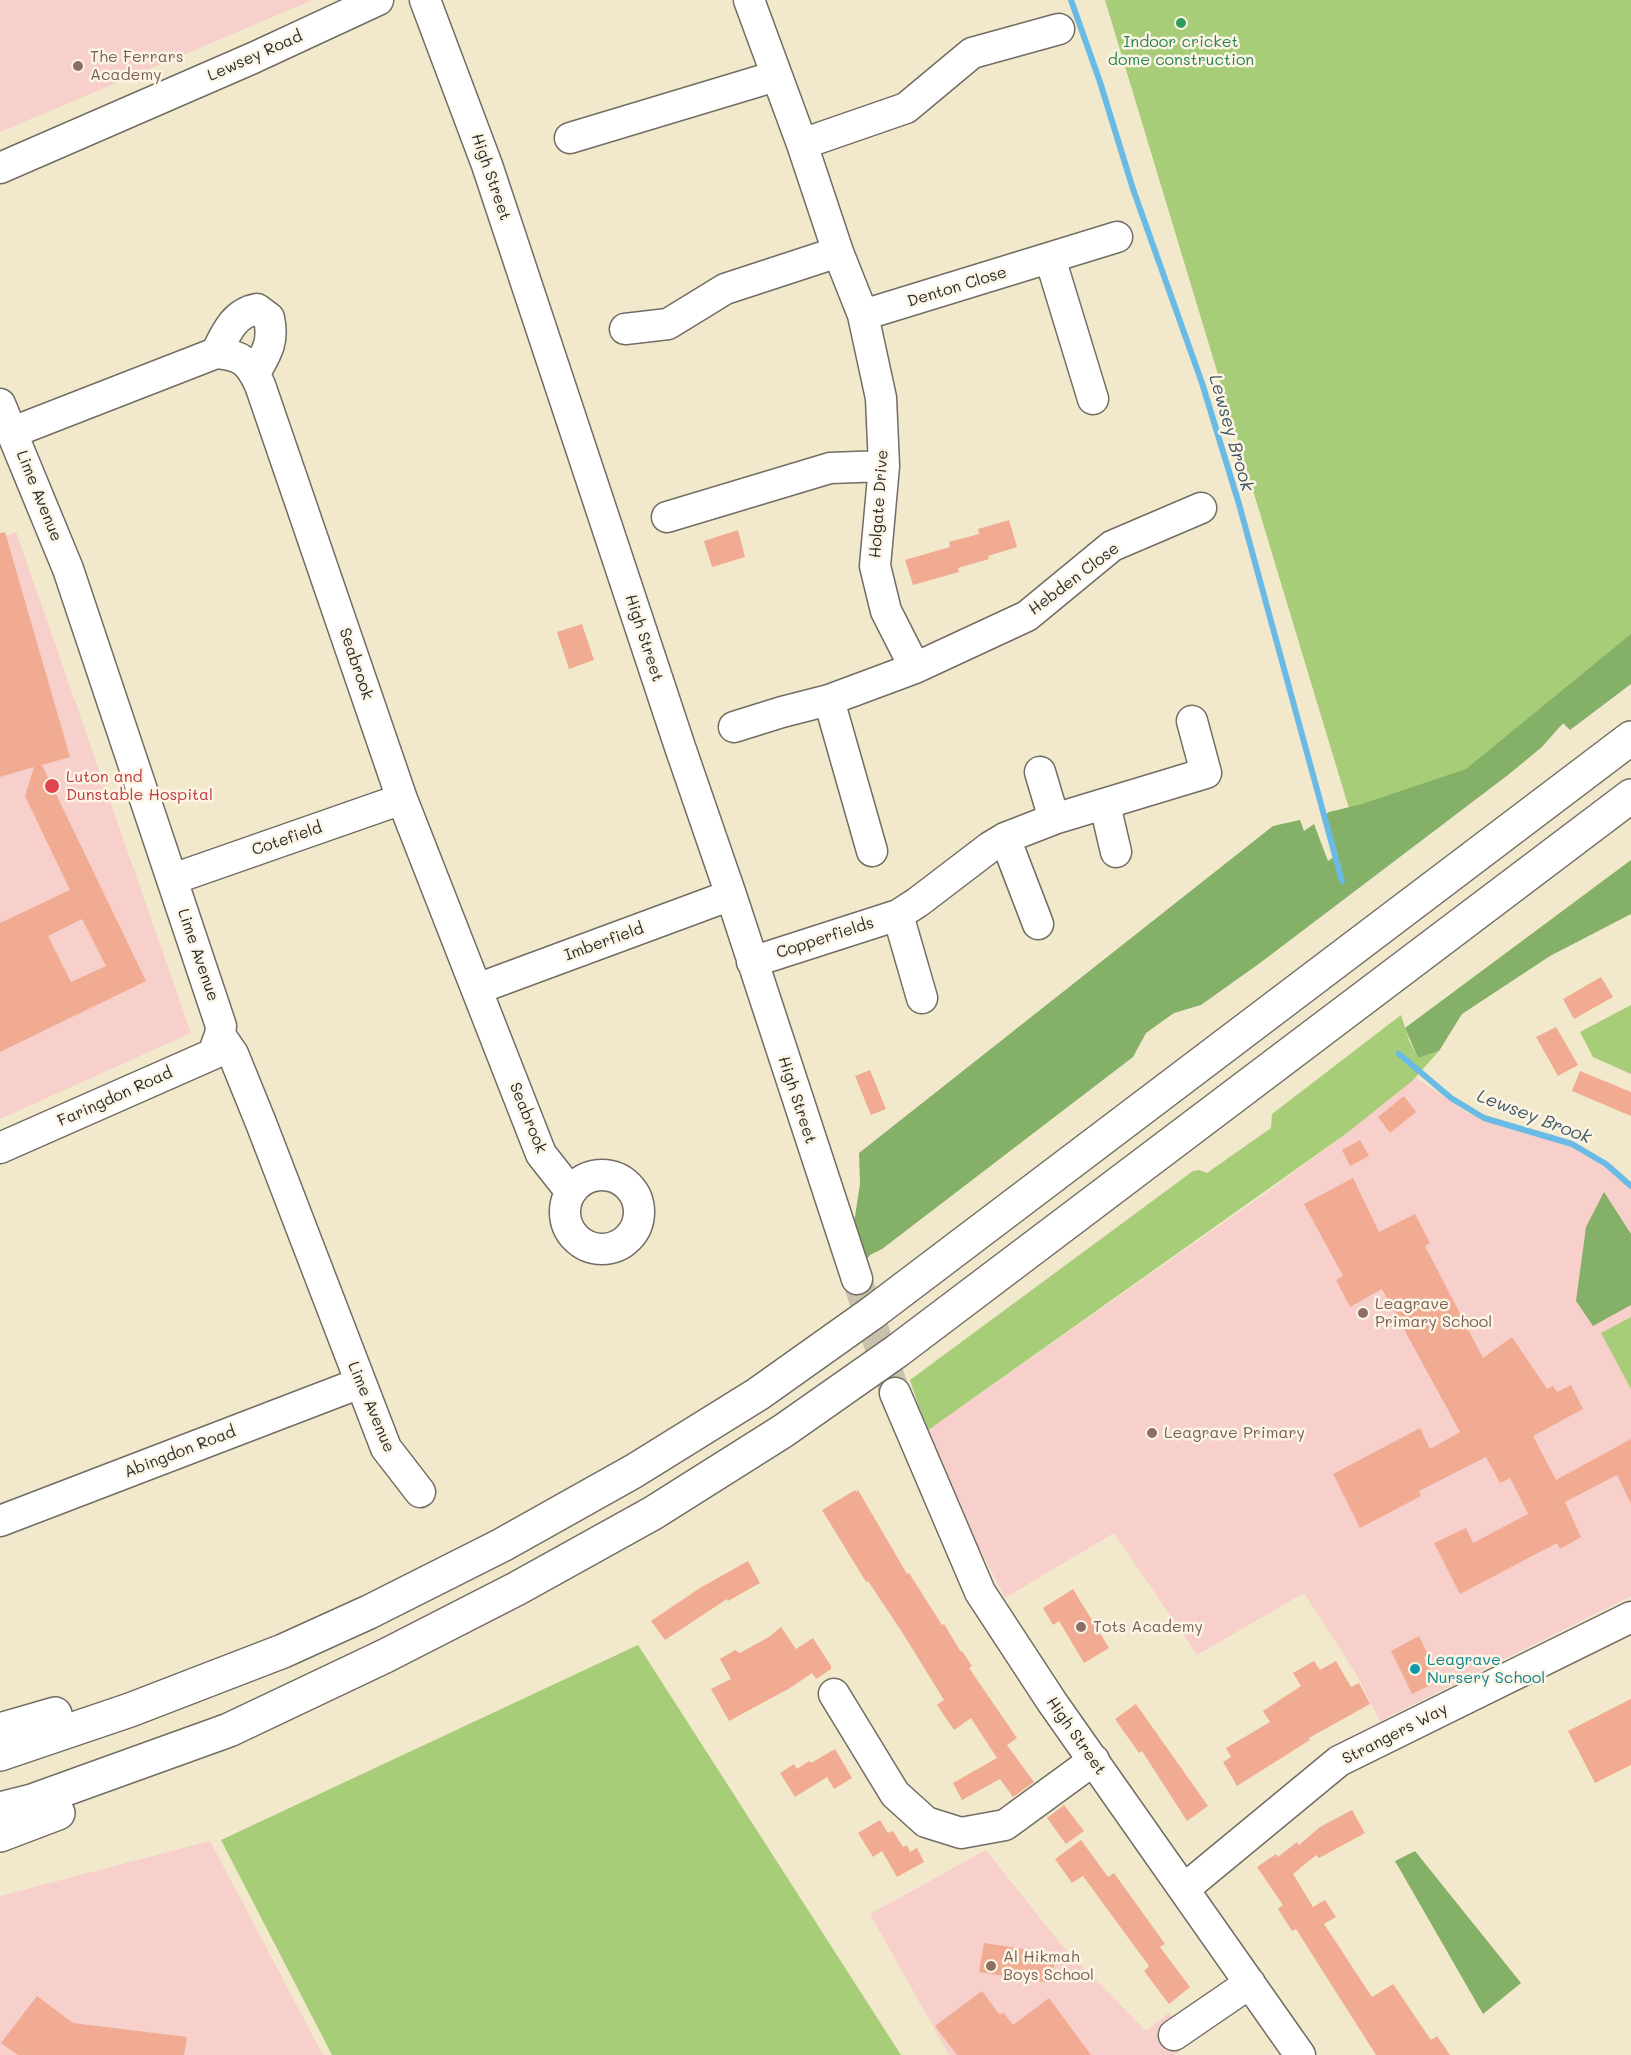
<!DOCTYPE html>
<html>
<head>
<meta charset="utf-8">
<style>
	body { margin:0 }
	canvas { display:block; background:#f2e8cc }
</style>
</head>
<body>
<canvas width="1631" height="2055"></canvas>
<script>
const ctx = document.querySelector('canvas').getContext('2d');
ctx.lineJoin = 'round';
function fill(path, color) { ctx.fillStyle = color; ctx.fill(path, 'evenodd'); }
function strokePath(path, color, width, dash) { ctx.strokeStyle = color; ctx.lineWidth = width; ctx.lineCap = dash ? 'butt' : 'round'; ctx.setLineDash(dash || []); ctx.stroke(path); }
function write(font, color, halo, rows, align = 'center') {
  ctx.font = font + ' Mali,sans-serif'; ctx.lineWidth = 5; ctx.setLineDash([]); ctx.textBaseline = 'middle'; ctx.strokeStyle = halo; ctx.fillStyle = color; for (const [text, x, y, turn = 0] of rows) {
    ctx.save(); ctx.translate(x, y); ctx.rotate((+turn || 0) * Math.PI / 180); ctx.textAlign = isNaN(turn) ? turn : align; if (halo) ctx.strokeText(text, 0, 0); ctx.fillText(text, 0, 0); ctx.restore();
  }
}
const built = new Path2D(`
	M 0,0 L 313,0 L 0,132 Z
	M 16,532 L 191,1033 L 0,1119 L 0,538 Z
	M 1417,1076 L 1419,1080 L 1468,1113 L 1503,1127 L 1565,1144 L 1594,1158 L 1617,1175 L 1631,1190 L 1631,1596 L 1380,1721 L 1355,1672 L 1304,1593 L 1197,1655 L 1114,1533 L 1005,1598 L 970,1530 L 927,1431 L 1263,1195 L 1347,1133 Z
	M 210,1841 L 323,2055 L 0,2055 L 0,1896 Z
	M 986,1850 L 1059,1942 L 1146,2031 L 1169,2013 L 1175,2022 L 1232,2012 L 1175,2055 L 949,2055 L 870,1914 Z`);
const green = new Path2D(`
	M 1105,0 L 1631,0 L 1631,670 L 1370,878 Z
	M 1631,1005 L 1631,1074 L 1593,1057 L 1580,1032 Z
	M 1401,1015 L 1409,1040 L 1418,1058 L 1439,1051 L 1412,1081 L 1347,1133 L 927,1431 L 910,1380 L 1193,1171 L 1199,1170 L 1207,1173 L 1271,1128 L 1272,1114 Z
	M 1631,1317 L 1631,1389 L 1601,1333 Z
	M 638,1645 L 901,2055 L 332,2055 L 221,1840 Z`);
const forest = new Path2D(`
	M 1631,634 L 1631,684 L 1570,730 L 1563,723 L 1542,747 L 1508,775 L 1260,963 L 1201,1005 L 1174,1013 L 1146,1033 L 1133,1057 L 882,1249 L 870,1255 L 866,1260 L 861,1248 L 863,1247 L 858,1245 L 853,1230 L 860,1184 L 859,1153 L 1273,826 L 1300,820 L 1304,831 L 1314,824 L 1328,861 L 1338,854 L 1322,817 L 1329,812 L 1362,804 L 1466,769 Z
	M 1631,860 L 1631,914 L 1550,956 L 1462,1014 L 1439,1051 L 1418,1058 L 1405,1028 Z
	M 1604,1192 L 1631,1234 L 1631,1305 L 1593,1326 L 1576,1301 L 1586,1227 Z
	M 1415,1851 L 1521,1983 L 1483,2014 L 1395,1861 Z`);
const stream = new Path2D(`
	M 1071,0 L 1100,82 L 1133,189 L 1202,383 L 1239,504 L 1342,881
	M 1399,1054 L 1451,1098 L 1484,1118 L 1572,1144 L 1606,1164 L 1631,1186`);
const building = new Path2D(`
	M 1009,520 L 1017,547 L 988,556 L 989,559 L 958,568 L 959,572 L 913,585 L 905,560 L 950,547 L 949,542 L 979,534 L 978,529 Z
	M 738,530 L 745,557 L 712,567 L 704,541 Z
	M 5,532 L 70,757 L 42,765 L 146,981 L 0,1052 L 0,923 L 70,890 L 25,796 L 34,767 L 0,777 L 0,533 ZM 82,919 L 106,966 L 71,982 L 48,936 Z
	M 582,624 L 594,660 L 569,669 L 557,632 Z
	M 1601,977 L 1613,997 L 1574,1019 L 1563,999 Z
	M 1556,1027 L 1578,1065 L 1558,1076 L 1536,1037 Z
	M 870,1070 L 886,1109 L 871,1115 L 855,1076 Z
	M 1580,1071 L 1631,1092 L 1631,1116 L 1572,1091 Z
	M 1404,1096 L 1416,1112 L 1390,1133 L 1378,1117 Z
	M 1360,1140 L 1369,1156 L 1350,1166 L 1342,1150 Z
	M 1353,1178 L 1379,1232 L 1415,1214 L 1430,1243 L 1425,1246 L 1483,1358 L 1512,1337 L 1547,1389 L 1553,1386 L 1557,1392 L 1571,1385 L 1583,1409 L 1533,1436 L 1556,1480 L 1631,1439 L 1631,1504 L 1617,1475 L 1565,1502 L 1581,1537 L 1560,1549 L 1557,1543 L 1460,1594 L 1434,1543 L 1466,1528 L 1473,1543 L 1528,1514 L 1510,1478 L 1500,1483 L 1486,1457 L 1419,1491 L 1421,1496 L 1360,1528 L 1333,1474 L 1420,1428 L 1430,1449 L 1460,1432 L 1382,1289 L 1350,1307 L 1336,1280 L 1343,1276 L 1304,1204 Z
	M 855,1490 L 856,1492 L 858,1490 L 907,1574 L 909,1573 L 942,1625 L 944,1624 L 961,1652 L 962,1651 L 972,1666 L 969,1668 L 1017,1738 L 1007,1745 L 1034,1782 L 1013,1797 L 1000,1779 L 962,1800 L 953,1783 L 997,1758 L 971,1718 L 954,1730 L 937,1705 L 944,1700 L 902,1632 L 868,1581 L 866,1582 L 822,1510 Z
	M 748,1561 L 760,1583 L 728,1601 L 727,1599 L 665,1640 L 651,1621 L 700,1588 Z
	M 1073,1589 L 1109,1648 L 1084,1663 L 1059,1621 L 1053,1625 L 1043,1608 Z
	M 781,1627 L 796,1649 L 813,1638 L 831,1666 L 831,1669 L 816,1679 L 812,1673 L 790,1688 L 729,1721 L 711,1689 L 731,1679 L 720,1659 L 735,1650 L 740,1653 L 769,1637 Z
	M 1419,1636 L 1428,1655 L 1424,1657 L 1437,1682 L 1412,1694 L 1391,1651 Z
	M 1314,1661 L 1320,1670 L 1336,1661 L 1351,1687 L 1359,1683 L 1370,1704 L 1309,1738 L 1310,1740 L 1237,1786 L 1223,1762 L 1231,1757 L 1226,1748 L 1270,1722 L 1263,1711 L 1301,1686 L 1293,1673 Z
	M 1631,1699 L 1631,1765 L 1595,1783 L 1568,1731 Z
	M 1136,1704 L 1208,1806 L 1187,1821 L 1142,1751 L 1139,1753 L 1115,1719 Z
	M 835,1749 L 852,1778 L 834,1789 L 827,1777 L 795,1797 L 780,1773 L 794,1764 L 797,1769 L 809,1761 L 811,1763 Z
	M 1064,1805 L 1084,1831 L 1066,1844 L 1047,1818 Z
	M 1352,1810 L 1365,1833 L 1319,1858 L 1316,1855 L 1293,1874 L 1313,1907 L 1325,1900 L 1336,1917 L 1324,1924 L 1372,1997 L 1393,1984 L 1431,2040 L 1437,2036 L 1450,2055 L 1376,2055 L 1296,1929 L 1292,1931 L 1278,1909 L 1283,1905 L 1257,1867 L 1276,1854 L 1278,1857 L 1297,1842 L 1299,1845 L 1320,1827 Z
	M 880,1820 L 888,1833 L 893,1831 L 903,1847 L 907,1845 L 910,1852 L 917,1848 L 924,1862 L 897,1877 L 882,1851 L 873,1857 L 858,1833 Z
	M 1081,1840 L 1108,1877 L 1114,1873 L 1165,1944 L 1160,1947 L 1190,1987 L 1169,2004 L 1144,1971 L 1149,1966 L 1083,1876 L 1072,1883 L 1055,1859 Z
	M 984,1943 L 1056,1954 L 1051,1983 L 979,1972 Z
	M 982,1991 L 999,2014 L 1004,2013 L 1013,2025 L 1049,1998 L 1091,2055 L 957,2055 L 935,2026 Z
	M 37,1996 L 73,2023 L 187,2037 L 184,2055 L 18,2055 L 1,2043 Z`);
const minorTunnel = new Path2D(`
	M 857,1279 L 895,1393`);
const minor = new Path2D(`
	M 425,0 L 487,165 L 680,747 L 731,895 L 857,1279
	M 570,138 L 776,76
	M 802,144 L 906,108 L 972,53 L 1059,29
	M 0,168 L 253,58 L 378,0
	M 1050,258 L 1093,399
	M 863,315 L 1117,237
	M 625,329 L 668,324 L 725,289 L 838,252
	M 216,353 C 226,333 234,313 257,309 L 269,318 C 274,342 267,352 255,373
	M 0,404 L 68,569 L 221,1026 L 220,1035 L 213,1054 L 0,1148
	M 13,432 L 216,353 C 241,355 249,361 260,385 L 402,799 L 541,1154 L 571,1192
	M 667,517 L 830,468 L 884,466
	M 915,668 L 1027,616 L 1112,546 L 1201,508
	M 829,700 L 872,851
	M 734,727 L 782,712 L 829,700 L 915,668 L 886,611 L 875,566 L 884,466 L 881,398 L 863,315 L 838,252 L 802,144 L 749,0
	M 1040,772 L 1054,819
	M 1105,805 L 1116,852
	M 1005,838 L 1038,924
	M 173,879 L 402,799
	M 898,915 L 922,998
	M 752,962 L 898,915 L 918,902 L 990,847 L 1005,838 L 1054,819 L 1206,773 L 1192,721
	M 477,989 L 731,895
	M 220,1035 L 233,1054 L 261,1123 L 386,1448 L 420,1492
	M565 1212a37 37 0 1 1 74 0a37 37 0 1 1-74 0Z
	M 895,1393 L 980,1592 L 1052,1702 L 1300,2055
	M 0,1521 L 360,1383
	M 834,1694 L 895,1794 L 926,1822 L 961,1833 L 1005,1825 L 1094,1760
	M 1184,1889 L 1339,1761 L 1631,1617
	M 1174,2035 L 1250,1983`);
const highway = new Path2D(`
	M 0,1730 L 55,1714
	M 0,1754 L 130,1710 L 283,1651 L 369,1612 L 502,1545 L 634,1471 L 758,1394 L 872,1313 L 1631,738
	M 0,1809 L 32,1801 L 229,1730 L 385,1656 L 516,1589 L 653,1513 L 783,1431 L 897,1351 L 1631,796
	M 0,1835 L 58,1813`);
const markers = [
	[1181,23,6,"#2e9e5b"],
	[78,66,6,"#8d6e63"],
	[52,786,8,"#e0444e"],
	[1363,1313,6,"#8d6e63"],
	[1152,1433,6,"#8d6e63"],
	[1081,1627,6,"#8d6e63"],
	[1415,1669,6,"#0f9aa8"],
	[991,1966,6,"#8d6e63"]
];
const leisureNames = [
	["Indoor cricket",1181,42],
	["dome construction",1181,60]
];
const streetNames = [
	["Lewsey Road",255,56,-24],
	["High Street",491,177,71],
	["Denton Close",957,287,-17],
	["Lime Avenue",39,496,68],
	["Holgate Drive",879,504,-86],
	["Hebden Close",1074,579,-37],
	["High Street",644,638,72],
	["Seabrook",356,664,71],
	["Cotefield",287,839,-19],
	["Copperfields",825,938,-18],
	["Imberfield",604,942,-20],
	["Lime Avenue",198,955,71],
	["Faringdon Road",115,1097,-24],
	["High Street",797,1100,72],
	["Seabrook",528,1118,68],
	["Lime Avenue",371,1407,67],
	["Abingdon Road",180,1452,-21],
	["Strangers Way",1395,1734,-27],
	["High Street",1076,1736,55]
];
const educationNames = [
	["The Ferrars",90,57],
	["Academy",90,75],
	["Leagrave",1375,1304],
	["Primary School",1375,1322],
	["Leagrave Primary",1164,1433],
	["Tots Academy",1093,1627],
	["Al Hikmah",1003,1957],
	["Boys School",1003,1975]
];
const healthNames = [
	["Luton and",66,777],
	["Dunstable Hospital",66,795]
];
const cultureNames = [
	["Leagrave",1427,1660],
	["Nursery School",1427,1678]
];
const waterNames = [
	["Lewsey Brook",1231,433,74],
	["Lewsey Brook",1534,1117,21]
];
fill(built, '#f7d0cb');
fill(green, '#a7cd78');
fill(forest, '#85b068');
strokePath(stream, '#69bbe5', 6);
fill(building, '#f1ab92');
strokePath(minorTunnel, '#cac2ac', 30, [30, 15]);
strokePath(minor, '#716d63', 33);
strokePath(highway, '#716d63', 36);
strokePath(minor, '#fff', 30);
strokePath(highway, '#fff', 33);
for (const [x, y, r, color] of markers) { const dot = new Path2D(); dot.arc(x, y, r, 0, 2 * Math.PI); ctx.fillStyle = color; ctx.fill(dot); strokePath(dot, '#fcf5e5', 2); }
write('16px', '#27864d', '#fcf5e5', leisureNames);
write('16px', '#2b2b2b', '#fcf5e5', streetNames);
write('16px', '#785e54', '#fcf5e5', educationNames, 'left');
write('16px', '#be3a42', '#fcf5e5', healthNames, 'left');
write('16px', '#0d838f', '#fcf5e5', cultureNames, 'left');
write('italic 18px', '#3e5663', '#fcf5e5', waterNames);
</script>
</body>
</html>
